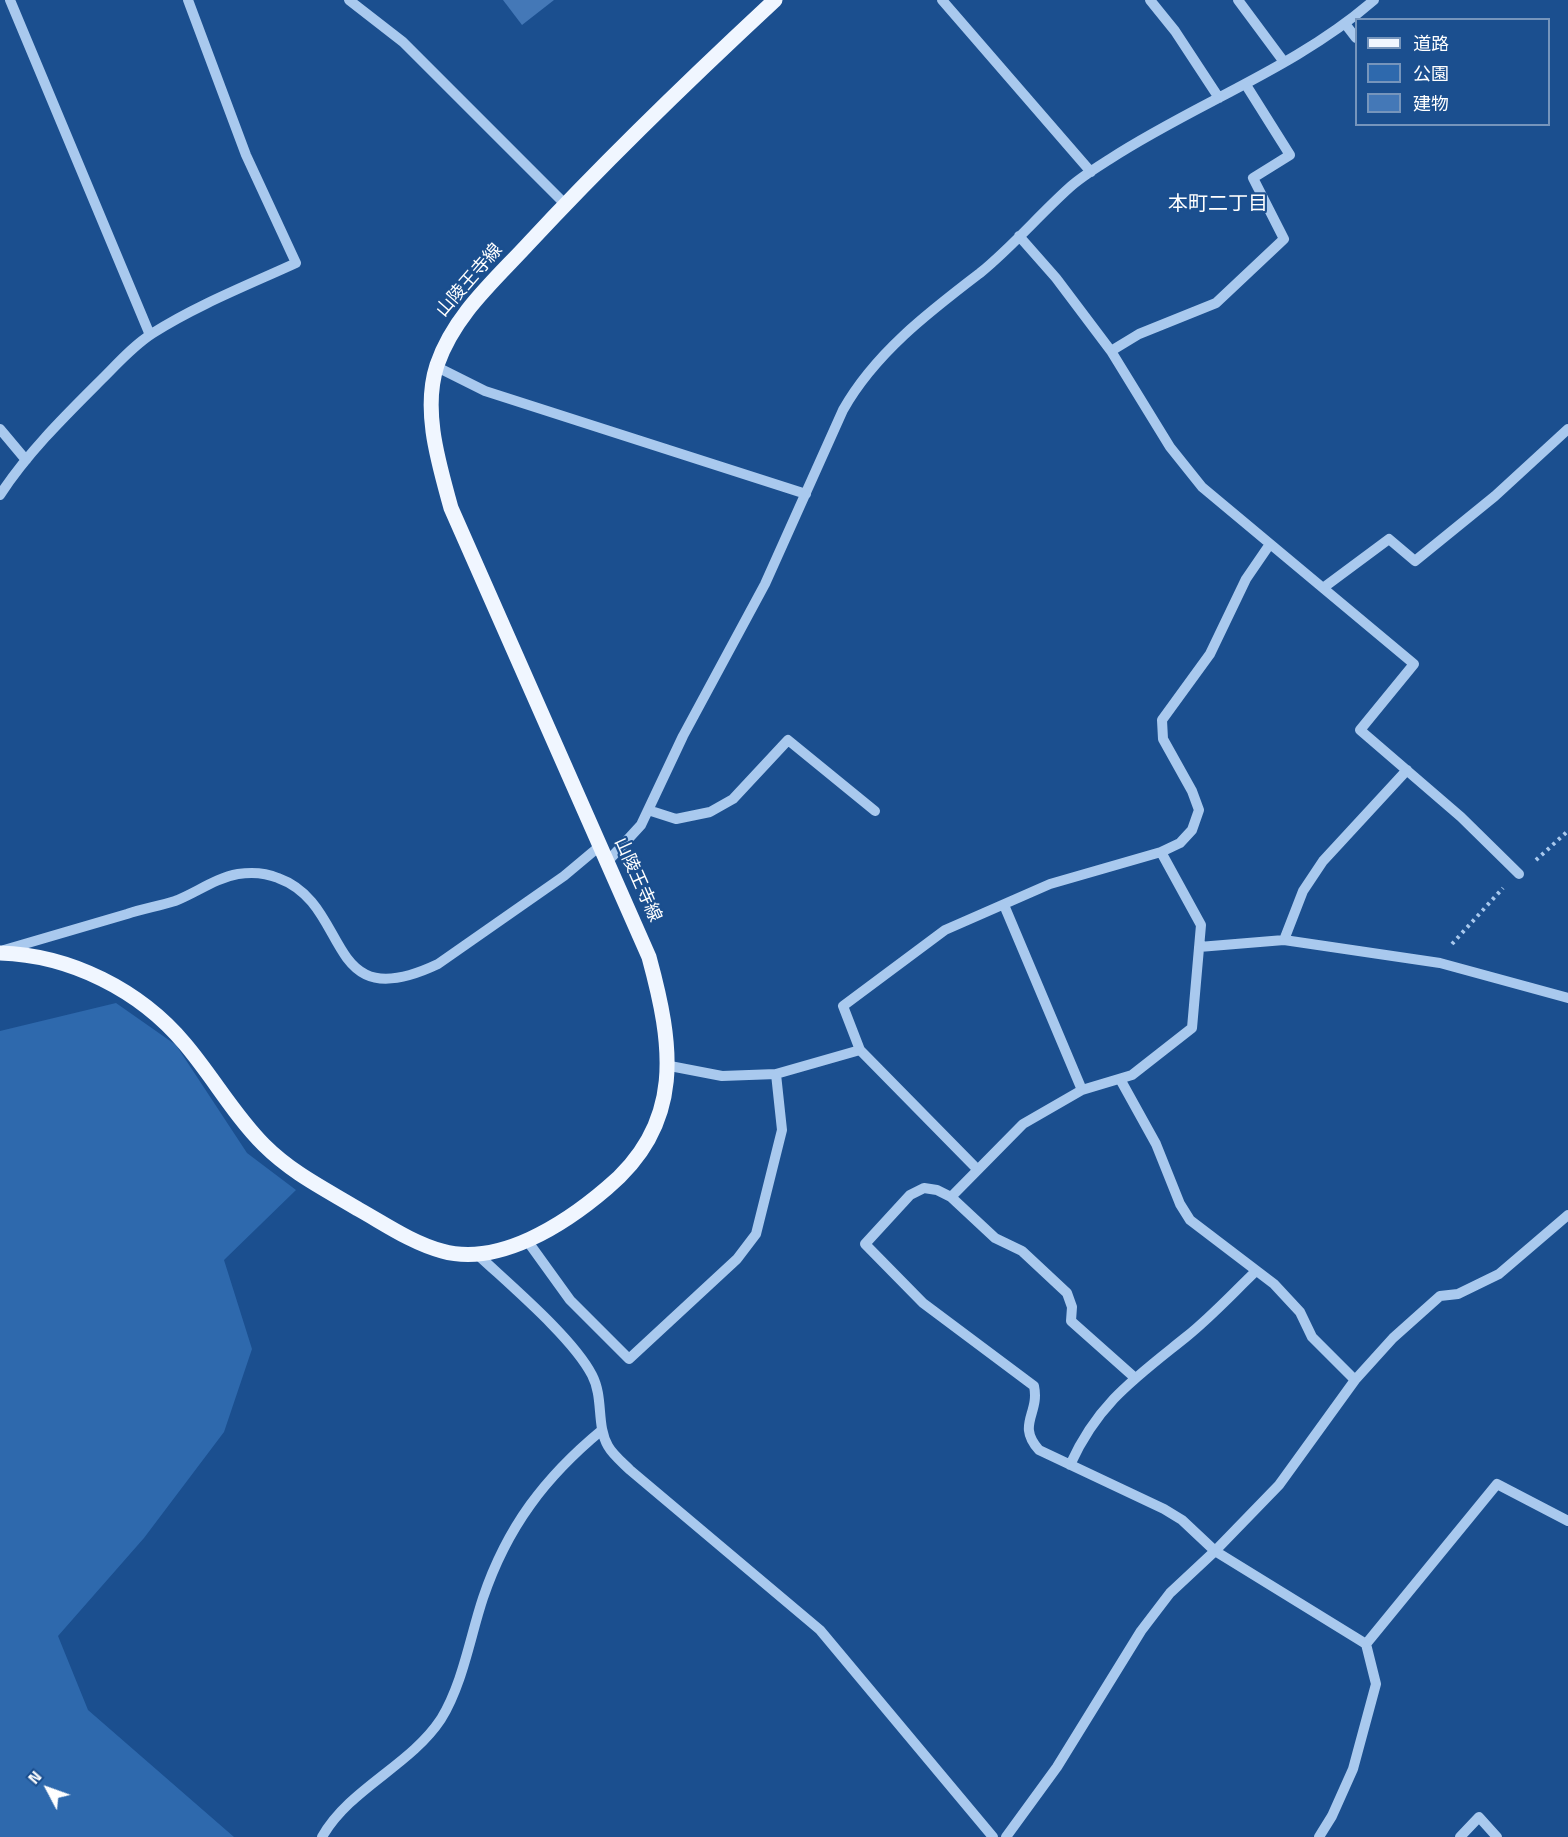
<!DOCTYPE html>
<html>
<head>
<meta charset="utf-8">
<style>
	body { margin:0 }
	#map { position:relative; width:1568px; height:1837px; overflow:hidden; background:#1b4f8f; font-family:"Titillium Web","Noto Sans JP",sans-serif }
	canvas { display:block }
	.legend { position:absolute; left:1355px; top:18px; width:195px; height:108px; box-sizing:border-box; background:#1b4f8f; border:2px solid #7695bc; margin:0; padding:8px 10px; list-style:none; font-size:18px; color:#fff }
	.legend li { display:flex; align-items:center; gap:12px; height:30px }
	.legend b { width:30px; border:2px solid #7695bc }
	.north { position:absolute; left:18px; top:1759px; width:60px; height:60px; -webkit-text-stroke:4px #1b4f8f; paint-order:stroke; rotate:311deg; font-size:16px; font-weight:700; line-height:24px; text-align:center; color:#fff }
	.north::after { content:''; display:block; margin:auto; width:21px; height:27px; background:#fff; clip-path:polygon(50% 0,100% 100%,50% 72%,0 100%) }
</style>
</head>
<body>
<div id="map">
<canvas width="1568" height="1837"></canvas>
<ul class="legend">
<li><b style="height:8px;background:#f0f6ff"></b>道路</li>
<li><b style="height:16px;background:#2e69ad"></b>公園</li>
<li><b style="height:16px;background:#4478b7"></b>建物</li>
</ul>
<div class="north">N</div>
</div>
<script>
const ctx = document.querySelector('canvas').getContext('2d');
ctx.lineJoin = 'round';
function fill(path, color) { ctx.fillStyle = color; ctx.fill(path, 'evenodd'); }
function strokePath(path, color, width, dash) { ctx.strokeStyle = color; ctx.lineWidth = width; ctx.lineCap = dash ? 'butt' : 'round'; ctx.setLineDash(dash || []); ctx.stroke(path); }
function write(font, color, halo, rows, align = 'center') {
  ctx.font = font + ' "Titillium Web","Noto Sans JP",sans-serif'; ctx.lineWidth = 4.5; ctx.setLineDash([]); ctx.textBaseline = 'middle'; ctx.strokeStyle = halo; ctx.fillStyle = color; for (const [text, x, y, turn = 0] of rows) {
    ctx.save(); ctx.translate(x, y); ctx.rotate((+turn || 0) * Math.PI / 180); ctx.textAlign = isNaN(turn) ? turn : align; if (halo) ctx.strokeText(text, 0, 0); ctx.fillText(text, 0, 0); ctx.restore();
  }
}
const green = new Path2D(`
	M 116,1003 L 176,1045 L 247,1153 L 296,1190 L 224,1260 L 252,1349 L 224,1432 L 144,1538 L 58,1636 L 88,1710 L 234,1837 L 0,1837 L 0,1031 Z`);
const building = new Path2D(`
	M 503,0 L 554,0 L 522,25 Z`);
const path = new Path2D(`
	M 1536,860 L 1568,831
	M 1452,944 L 1503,888`);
const minor = new Path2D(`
	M 10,0 L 150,335
	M 349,0 L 403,42 L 565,204
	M 942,0 L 1091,172
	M 1150,0 L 1175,31 L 1219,98
	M 1238,0 L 1284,62
	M 1346,25 L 1356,38
	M 1019,236 L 1056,278 L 1111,351 L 1170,447 L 1202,487 L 1414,664 L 1360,730 L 1461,817 L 1519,874
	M 1111,351 L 1139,334 L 1216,303 L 1284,239 L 1253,178 L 1290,155 L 1246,85
	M 437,367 L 485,391 L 806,494
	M 0,429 L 26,460
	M 0,495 C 28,452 66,415 102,379 C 118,363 134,345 153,333 C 197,305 248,285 296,263 L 246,155 L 188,0
	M 1323,588 L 1389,539 L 1415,561 L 1495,496 L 1568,429
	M 648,810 L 676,819 L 710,812 L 733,799 L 788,740 L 875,811
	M 608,861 L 641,825 L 683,736 L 765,584 L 843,410 C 875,353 929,312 980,273 C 1012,247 1039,215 1069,188 C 1081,177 1096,168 1110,159 C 1196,103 1296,68 1374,0
	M 1004,905 L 1082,1090
	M 1284,940 L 1303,891 L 1323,861 L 1407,770
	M 1199,947 L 1284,940 L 1440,963 L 1568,998
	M 4,950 C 45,938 86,926 127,914 C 142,909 159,906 175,901 C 196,893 215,878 238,874 C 251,872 266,873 278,878 C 353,905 322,1019 438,964 L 564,876 L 601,845
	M 670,1066 L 722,1076 L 776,1074 L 860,1050
	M 1120,1079 L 1156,1144 L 1180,1204 L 1190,1220 L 1274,1284 L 1300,1312 L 1312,1337 L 1355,1380
	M 977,1169 L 860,1050 L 843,1006 L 945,930 L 1050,884 L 1161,852 L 1180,843 L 1192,830 L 1199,810 L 1192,791 L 1163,739 L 1162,720 L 1210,654 L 1246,579 L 1270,544
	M 951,1197 L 1023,1124 L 1082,1090 L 1132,1075 L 1192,1028 L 1201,925 L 1161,852
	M 526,1239 L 570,1300 L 629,1359 L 737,1259 L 756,1234 L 782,1130 L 776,1074
	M 478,1255 C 510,1285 573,1338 592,1375 C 604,1398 596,1425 608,1446 C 613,1455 623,1463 630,1470 L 820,1630 L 993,1837
	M 1134,1377 L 1071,1321 L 1072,1307 L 1067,1293 L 1022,1251 L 995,1238 L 951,1197 L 937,1190 L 924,1188 L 910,1195 L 865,1244 L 923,1303 L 1034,1386 C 1040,1414 1016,1424 1039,1450 L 1164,1509 L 1182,1520 L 1215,1551 L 1366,1644 L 1376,1684 L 1353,1769 L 1332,1816 L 1319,1837
	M 1070,1465 C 1098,1403 1135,1378 1186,1337 C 1211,1317 1233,1293 1256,1271
	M 1366,1644 L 1497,1484 L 1568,1521
	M 322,1837 C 350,1788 410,1766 441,1719 C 463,1683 470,1637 483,1598 C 507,1527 545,1477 602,1430
	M 1006,1837 L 1057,1767 L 1141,1631 L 1170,1593 L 1215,1551 L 1279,1485 L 1355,1380 L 1393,1338 L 1440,1296 L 1458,1294 L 1499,1274 L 1568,1215
	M 1460,1837 L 1479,1817 L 1497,1837`);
const major = new Path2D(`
	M 0,953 C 70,955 140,990 185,1044 C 213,1077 234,1115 264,1145 C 292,1173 325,1189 358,1209 C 385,1224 412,1243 442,1251 C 499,1267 565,1224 607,1188 C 685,1123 673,1045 649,957 L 451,508 C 439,464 422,411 437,365 C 454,315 495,280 529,243 C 608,158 691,78 775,0`);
const streetNames = [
	["山陵王寺線",470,281,-49],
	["山陵王寺線",637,880,66]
];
const neighbourhoodNames = [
	["本町二丁目",1218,205]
];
fill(green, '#2e69ad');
fill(building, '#4478b7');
strokePath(path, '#a9c9ee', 4, [3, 4.5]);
strokePath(minor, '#a9c9ee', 10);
strokePath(major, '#f0f6ff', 15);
write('18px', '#fff', '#1b4f8f', streetNames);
write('20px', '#fff', '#1b4f8f', neighbourhoodNames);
</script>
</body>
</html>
